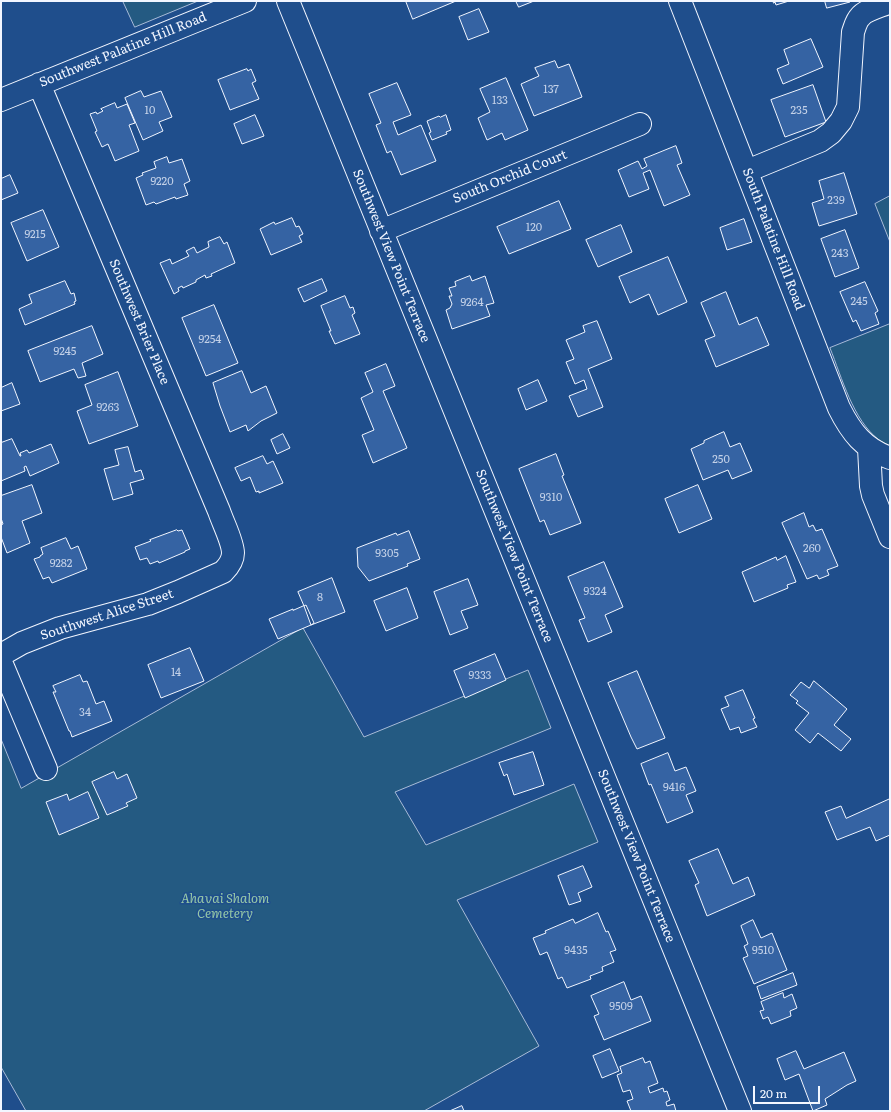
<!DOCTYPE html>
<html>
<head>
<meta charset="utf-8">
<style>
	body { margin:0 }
	#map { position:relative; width:891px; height:1112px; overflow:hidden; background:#1f4e8c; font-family:Literata,serif }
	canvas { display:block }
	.frame { position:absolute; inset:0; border:2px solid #f2f6ff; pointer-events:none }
	.scale { position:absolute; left:753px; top:1086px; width:67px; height:18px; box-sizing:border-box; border:2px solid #f2f6ff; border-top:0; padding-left:5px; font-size:12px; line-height:14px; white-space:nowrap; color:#f2f6ff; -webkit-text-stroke:3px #1f4e8c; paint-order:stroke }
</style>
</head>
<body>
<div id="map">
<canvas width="891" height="1112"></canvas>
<div class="frame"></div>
<div class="scale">20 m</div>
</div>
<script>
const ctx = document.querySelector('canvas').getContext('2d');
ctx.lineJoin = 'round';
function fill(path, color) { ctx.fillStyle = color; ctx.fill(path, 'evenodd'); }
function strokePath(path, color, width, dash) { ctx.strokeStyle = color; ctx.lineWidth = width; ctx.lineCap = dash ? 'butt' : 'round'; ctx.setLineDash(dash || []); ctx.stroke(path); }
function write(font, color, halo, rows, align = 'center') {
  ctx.font = font + ' Literata,serif'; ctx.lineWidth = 3; ctx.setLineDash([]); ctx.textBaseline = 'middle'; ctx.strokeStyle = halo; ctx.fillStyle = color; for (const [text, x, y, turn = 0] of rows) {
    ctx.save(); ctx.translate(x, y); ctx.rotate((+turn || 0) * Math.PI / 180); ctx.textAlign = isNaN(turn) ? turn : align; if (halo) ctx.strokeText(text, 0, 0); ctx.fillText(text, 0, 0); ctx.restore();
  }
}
const green = new Path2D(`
	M 123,1 L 198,1 L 135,27 Z
	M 890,196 L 890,242 L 875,204 Z
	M 890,324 L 890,446 C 886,444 882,442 879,440 C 853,420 842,378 830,348 Z
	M 303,628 L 364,737 L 528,670 L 551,728 L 395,792 L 426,845 L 574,784 L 598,842 L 457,900 L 539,1046 L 424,1111 L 26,1111 L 1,1067 L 1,739 L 21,788 Z`);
const building = new Path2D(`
	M 406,1 L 456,1 L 413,19 Z
	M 516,1 L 534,1 L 519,7 Z
	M 773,1 L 789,1 L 776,5 L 775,2 L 774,3 Z
	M 825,1 L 850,1 L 850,2 L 827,8 Z
	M 479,9 L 489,32 L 468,40 L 459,17 Z
	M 811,39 L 823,67 L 783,84 L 777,69 L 789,64 L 784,50 Z
	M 555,61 L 558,68 L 569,64 L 582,97 L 534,116 L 521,84 L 539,76 L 535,68 Z
	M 247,69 L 248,71 L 251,69 L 256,81 L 252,83 L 259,99 L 230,110 L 218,80 Z
	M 506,78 L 528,130 L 505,140 L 502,133 L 487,140 L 478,118 L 490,112 L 480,89 Z
	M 397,83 L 411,115 L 393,122 L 398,135 L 421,125 L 436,161 L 401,175 L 391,151 L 387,153 L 376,125 L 381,123 L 369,94 Z
	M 813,85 L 826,122 L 785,137 L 771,100 Z
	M 141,91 L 144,97 L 161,91 L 172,117 L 159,122 L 163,131 L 143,140 L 125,98 Z
	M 115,103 L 117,108 L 127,104 L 135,123 L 129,125 L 139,151 L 115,161 L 108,144 L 102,147 L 95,132 L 97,131 L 90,114 L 96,112 L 97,114 L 103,111 L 101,109 Z
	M 255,115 L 264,136 L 242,144 L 234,124 Z
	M 446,115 L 451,130 L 446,132 L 447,134 L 432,140 L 429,133 L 431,132 L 427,121 L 439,116 L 440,117 Z
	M 676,146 L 682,163 L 677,165 L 690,195 L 664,206 L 650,170 L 643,173 L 649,189 L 629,197 L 618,170 L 638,161 L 642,169 L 647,166 L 644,159 Z
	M 167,157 L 169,163 L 182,159 L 190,181 L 184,184 L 188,195 L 176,199 L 175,197 L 156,204 L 154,202 L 146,205 L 136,178 L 143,175 L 142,173 L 156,168 L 154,162 Z
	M 844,173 L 857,214 L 819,226 L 812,203 L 824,199 L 819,181 Z
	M 10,175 L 18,193 L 1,200 L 1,179 Z
	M 559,201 L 571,229 L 509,254 L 497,227 Z
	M 43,210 L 59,247 L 27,261 L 11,223 Z
	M 292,218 L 296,227 L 299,226 L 303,234 L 299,236 L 302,242 L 271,255 L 260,229 L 274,222 L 275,224 Z
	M 744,219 L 752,242 L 727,250 L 720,228 Z
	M 621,225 L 632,252 L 598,267 L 586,240 Z
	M 845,230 L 859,268 L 835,277 L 821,239 Z
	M 220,237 L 224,244 L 227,242 L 235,263 L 211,274 L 212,276 L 206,278 L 205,275 L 196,280 L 196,282 L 183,288 L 182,286 L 178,288 L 179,291 L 174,294 L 160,263 L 170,259 L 172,264 L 189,256 L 186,251 L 194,247 L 197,253 L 209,247 L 208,242 Z
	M 668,257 L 687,302 L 658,315 L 649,294 L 630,303 L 619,277 Z
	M 470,276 L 472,281 L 485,276 L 494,303 L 486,305 L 490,316 L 452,329 L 446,310 L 450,308 L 452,304 L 449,296 L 452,296 L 449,288 L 456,286 L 455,282 Z
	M 322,279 L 327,291 L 304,302 L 298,289 Z
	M 65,281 L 71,294 L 74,293 L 76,301 L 74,302 L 75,304 L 25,325 L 19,309 L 32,303 L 29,295 Z
	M 865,282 L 878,311 L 875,313 L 879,324 L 861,331 L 856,320 L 853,322 L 840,292 Z
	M 726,292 L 739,325 L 757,317 L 769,345 L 716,367 L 705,340 L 715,336 L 701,303 Z
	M 345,296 L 350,308 L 353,307 L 355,313 L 352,315 L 360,334 L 335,344 L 329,331 L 331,331 L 321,306 Z
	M 214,305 L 238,363 L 206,376 L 182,318 Z
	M 597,321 L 612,359 L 588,369 L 603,407 L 578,417 L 569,396 L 587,389 L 584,380 L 575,384 L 566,362 L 574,359 L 566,340 L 585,332 L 583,326 Z
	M 92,326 L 103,354 L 82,363 L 86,376 L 78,378 L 74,369 L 40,382 L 28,351 Z
	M 386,364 L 395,386 L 383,391 L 407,448 L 373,463 L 362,435 L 374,430 L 361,398 L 373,392 L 365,373 Z
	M 242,371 L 251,393 L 266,386 L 277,413 L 261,421 L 248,431 L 246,425 L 230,432 L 220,406 L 213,383 Z
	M 118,372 L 138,426 L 89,444 L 77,411 L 92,405 L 85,385 Z
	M 538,380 L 547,401 L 526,410 L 518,389 Z
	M 12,383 L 20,404 L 1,411 L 1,388 Z
	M 724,432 L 730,447 L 740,443 L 752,471 L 732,479 L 728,470 L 703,480 L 691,449 L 704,443 L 704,441 Z
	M 283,434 L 290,448 L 277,454 L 271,440 Z
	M 12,439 L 20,456 L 21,456 L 20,453 L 27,450 L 29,453 L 51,444 L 59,463 L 30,476 L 26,466 L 24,467 L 25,471 L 1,481 L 1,443 Z
	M 128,447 L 135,472 L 141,470 L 144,479 L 130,483 L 133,494 L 113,500 L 104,469 L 119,465 L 115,450 Z
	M 556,454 L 564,475 L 562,476 L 581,523 L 550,535 L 544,520 L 540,522 L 519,469 Z
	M 263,456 L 267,464 L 273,461 L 283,483 L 259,493 L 259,491 L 256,492 L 250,477 L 241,481 L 235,468 Z
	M 32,485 L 42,513 L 22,521 L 30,543 L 7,553 L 1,537 L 1,525 L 3,524 L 1,518 L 1,496 Z
	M 698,485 L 712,519 L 679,533 L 665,499 Z
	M 804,513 L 809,527 L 813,525 L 816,531 L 822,529 L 838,566 L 827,570 L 829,575 L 819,579 L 817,575 L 807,579 L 782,523 Z
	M 177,530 L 178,531 L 182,530 L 190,549 L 185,551 L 185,552 L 159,563 L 158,561 L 150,564 L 147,558 L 140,560 L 135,547 L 151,541 L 150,540 Z
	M 409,531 L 420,559 L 407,564 L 408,566 L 369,581 L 358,567 L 357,548 L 396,533 L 397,535 Z
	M 66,538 L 71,549 L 78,546 L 87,569 L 52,583 L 49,577 L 43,579 L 34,559 L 40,557 L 40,556 L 43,554 L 41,548 Z
	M 786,556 L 796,582 L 787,585 L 788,588 L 754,602 L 742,572 L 776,557 L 777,560 Z
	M 604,562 L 623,607 L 605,615 L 612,632 L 588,642 L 579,620 L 585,618 L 568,577 Z
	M 332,578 L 345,612 L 311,625 L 314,623 L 306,605 L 304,606 L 298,592 Z
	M 468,579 L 478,605 L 461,611 L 468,628 L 450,635 L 434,592 Z
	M 407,588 L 418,618 L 386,631 L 374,601 Z
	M 304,606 L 311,625 L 278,639 L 269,619 L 293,609 L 293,610 Z
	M 190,648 L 204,681 L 161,698 L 148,665 Z
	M 495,654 L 506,680 L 465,698 L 454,671 Z
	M 637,671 L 665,738 L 637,749 L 631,737 L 608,683 Z
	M 80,675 L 83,682 L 87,681 L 96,704 L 104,701 L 112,721 L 72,737 L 70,731 L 69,731 L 53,692 L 56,692 L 53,686 Z
	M 814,681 L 847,709 L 834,725 L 851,739 L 841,751 L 818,733 L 810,743 L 795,730 L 809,713 L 796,703 L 798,701 L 790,695 L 801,682 L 809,688 Z
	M 743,690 L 755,718 L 753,719 L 757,727 L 741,733 L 739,727 L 730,730 L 721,709 L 729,706 L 725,697 Z
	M 533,752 L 544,785 L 514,795 L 507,774 L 504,776 L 499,763 Z
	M 668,753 L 675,771 L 686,767 L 696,791 L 686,795 L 693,812 L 667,823 L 651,784 L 649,785 L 641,764 Z
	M 114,772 L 117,779 L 127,774 L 137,798 L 126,803 L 128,806 L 107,815 L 92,782 Z
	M 88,792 L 99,818 L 59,835 L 46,802 L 67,794 L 69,800 Z
	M 890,799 L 890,835 L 876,841 L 870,827 L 837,840 L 825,812 L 841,806 L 846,818 Z
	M 718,849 L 733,884 L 748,877 L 755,895 L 707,916 L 695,885 L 699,883 L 689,861 Z
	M 583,866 L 592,887 L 578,893 L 581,901 L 569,905 L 558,876 Z
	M 598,913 L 606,932 L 608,931 L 616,950 L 610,952 L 614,962 L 602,967 L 603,971 L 590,976 L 591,979 L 567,988 L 562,977 L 558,979 L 547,952 L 540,955 L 533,938 L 546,933 L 545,931 L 573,919 L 575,923 Z
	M 753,920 L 761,938 L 772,933 L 787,970 L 754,984 L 743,958 L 748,956 L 744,946 L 748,944 L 741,926 Z
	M 793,973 L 797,985 L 761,999 L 757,987 Z
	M 624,982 L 631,1000 L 641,996 L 651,1021 L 604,1040 L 594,1016 L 599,1014 L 591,996 Z
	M 783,993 L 784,998 L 792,994 L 797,1008 L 790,1011 L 791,1016 L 771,1024 L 768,1017 L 763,1019 L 760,1011 L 764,1010 L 761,1002 Z
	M 610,1049 L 619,1071 L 602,1078 L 593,1056 Z
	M 796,1051 L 804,1069 L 844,1052 L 856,1081 L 847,1085 L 825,1099 L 827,1105 L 813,1111 L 799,1074 L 785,1080 L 777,1059 Z
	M 643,1058 L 645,1063 L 650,1061 L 658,1083 L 648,1087 L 650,1093 L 663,1088 L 664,1092 L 667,1091 L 670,1100 L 666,1102 L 667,1106 L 674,1104 L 676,1111 L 631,1111 L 627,1101 L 633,1099 L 630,1090 L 623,1092 L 617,1075 L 622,1073 L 620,1067 Z
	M 462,1106 L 464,1111 L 450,1111 Z`);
const minor = new Path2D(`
	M 288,1 L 740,1111
	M 680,1 L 839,408 C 851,432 864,449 890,458
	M 1,100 L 245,1
	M 747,171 L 820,141 L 831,133 L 841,121 L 848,107 L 853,32 C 855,27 856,21 860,17 C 865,10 882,6 890,2
	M 381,231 L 640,124
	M 869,448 L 871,486 L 873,495 L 890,537
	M 1,655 L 22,643 L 60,628 L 148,604 L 178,592 L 223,572 C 228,567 233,561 233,553 C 233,542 223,523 219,511 L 39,84
	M 1,662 L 46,769`);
const numberNames = [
	["137",551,90],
	["133",500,101],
	["10",150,111],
	["235",799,111],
	["9220",162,182],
	["239",836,201],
	["120",534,228],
	["9215",35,235],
	["243",840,254],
	["245",859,302],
	["9264",472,303],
	["9254",210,340],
	["9245",65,352],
	["9263",108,408],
	["250",721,460],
	["9310",551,498],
	["260",812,549],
	["9305",387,554],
	["9282",61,564],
	["9324",595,592],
	["8",320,598],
	["14",176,673],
	["9333",480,676],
	["34",85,713],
	["9416",674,788],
	["9435",576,951],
	["9510",763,951],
	["9509",621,1007]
];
const streetNames = [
	["Southwest Palatine Hill Road",123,50,-22],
	["South Orchid Court",510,177,-22],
	["South Palatine Hill Road",773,239,69],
	["Southwest View Point Terrace",391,256,68],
	["Southwest Brier Place",139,322,67],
	["Southwest View Point Terrace",514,556,68],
	["Southwest Alice Street",107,615,-18],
	["Southwest View Point Terrace",636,856,68]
];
const parkNames = [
	["Ahavai Shalom",225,899],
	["Cemetery",225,914]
];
fill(green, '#245a82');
strokePath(green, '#a8bbd7', 1);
fill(building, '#3563a3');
strokePath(building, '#f2f6ff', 1);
strokePath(minor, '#f2f6ff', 24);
strokePath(minor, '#1f4e8c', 22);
write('11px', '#c3d1e8', null, numberNames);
write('13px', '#f2f6ff', '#1f4e8c', streetNames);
write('italic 13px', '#97c8a6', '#1f4e8c', parkNames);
</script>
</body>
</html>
